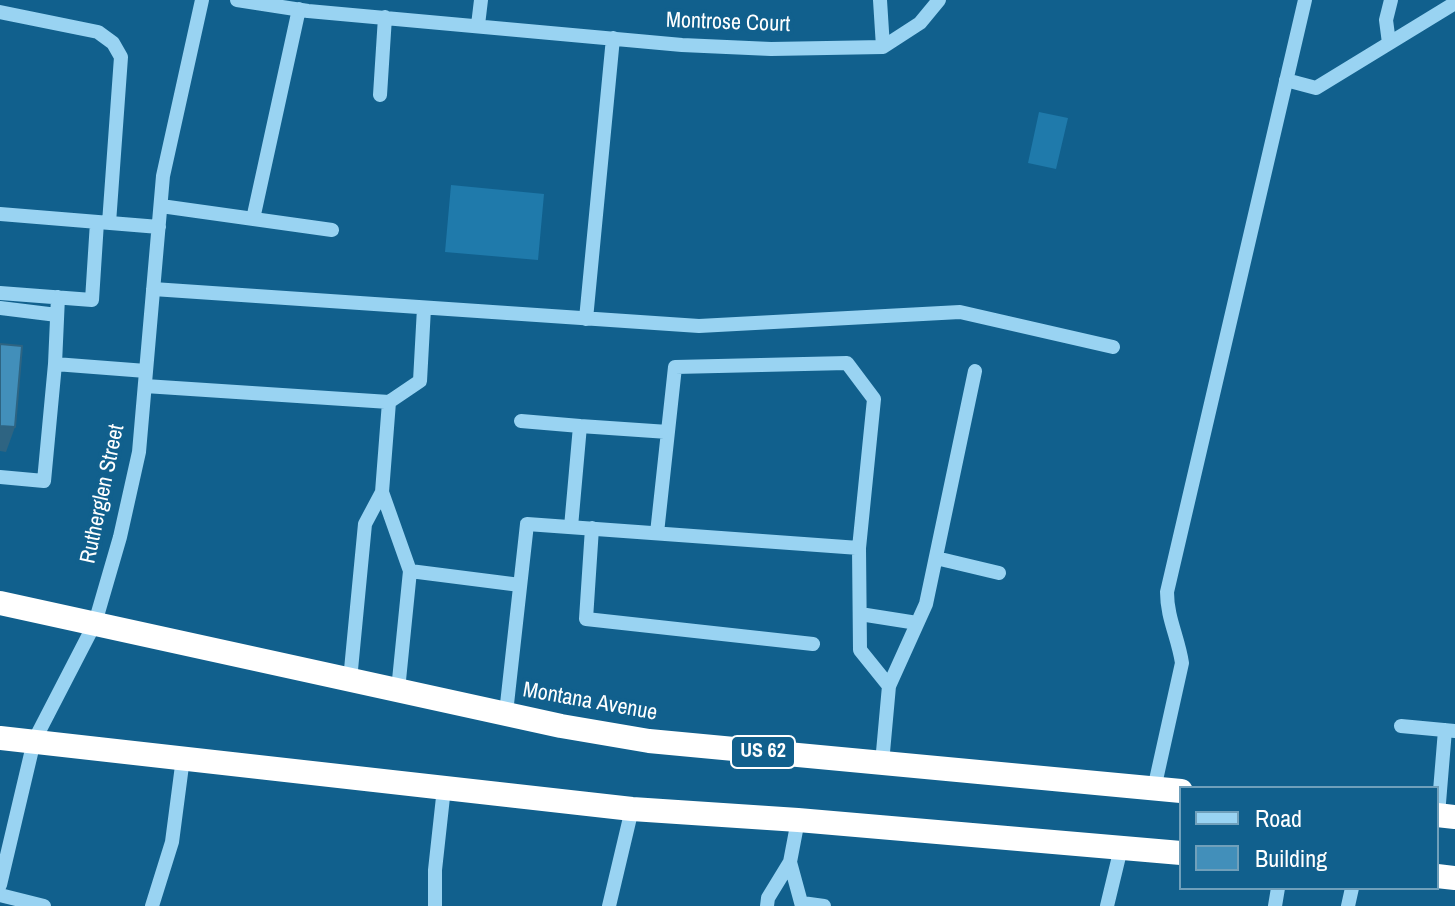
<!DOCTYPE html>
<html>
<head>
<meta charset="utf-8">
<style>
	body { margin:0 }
	#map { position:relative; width:1455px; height:906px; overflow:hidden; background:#11608d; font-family:"Archivo Narrow",sans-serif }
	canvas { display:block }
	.legend { position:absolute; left:1179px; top:786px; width:260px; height:104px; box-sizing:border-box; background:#11608d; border:2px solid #70a0bb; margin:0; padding:10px 14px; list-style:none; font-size:24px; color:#fff }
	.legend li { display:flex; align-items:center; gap:16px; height:40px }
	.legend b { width:40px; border:2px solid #70a0bb }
</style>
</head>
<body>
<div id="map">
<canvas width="1455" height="906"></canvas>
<ul class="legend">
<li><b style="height:10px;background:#99d3f2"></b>Road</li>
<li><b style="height:22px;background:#428fba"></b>Building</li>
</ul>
</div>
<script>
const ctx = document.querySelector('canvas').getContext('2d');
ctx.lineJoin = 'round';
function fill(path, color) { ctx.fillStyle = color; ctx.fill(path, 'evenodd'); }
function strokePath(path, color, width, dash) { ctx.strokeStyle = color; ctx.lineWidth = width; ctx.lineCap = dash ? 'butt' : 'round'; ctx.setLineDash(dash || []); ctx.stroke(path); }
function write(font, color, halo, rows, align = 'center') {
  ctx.font = font + ' "Archivo Narrow",sans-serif'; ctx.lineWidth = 8; ctx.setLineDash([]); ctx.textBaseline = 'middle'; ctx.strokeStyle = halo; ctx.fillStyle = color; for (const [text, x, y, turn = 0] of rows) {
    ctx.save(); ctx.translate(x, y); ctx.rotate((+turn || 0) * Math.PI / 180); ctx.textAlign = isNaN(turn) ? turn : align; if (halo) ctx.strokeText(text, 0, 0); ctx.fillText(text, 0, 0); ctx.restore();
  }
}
const green = new Path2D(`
	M 1039,112 L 1068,118 L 1056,169 L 1028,163 Z
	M 451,185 L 544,194 L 538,260 L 445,252 Z`);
const minor = new Path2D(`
	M 237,0 L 308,11 L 682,45 L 771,49 L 883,47
	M 880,0 L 883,47
	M 0,12 L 98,32 L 113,43 L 121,57 L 109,223
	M 478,25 L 481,0
	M 1389,43 L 1386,20 L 1391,0
	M 883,47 L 920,23 L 939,0
	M 1286,80 L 1316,88 L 1455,3
	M 380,95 L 385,17
	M 161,206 L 332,230
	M 0,214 L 159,227
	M 253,219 L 299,9
	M 153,289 L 699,326 L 960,312 L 1113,347
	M 0,293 L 92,300 L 97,222
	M 0,308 L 57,315
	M 586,319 L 613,38
	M 55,364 L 58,297
	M 145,386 L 389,402 L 382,492 L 365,524 L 350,680
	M 389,402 L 420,381 L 424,308
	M 521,421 L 580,426
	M 0,477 L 44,481 L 55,364 L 146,371
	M 382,492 L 410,571 L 398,690
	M 571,527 L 580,426 L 668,432
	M 592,528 L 586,619 L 813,644
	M 657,533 L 675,367 L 847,363 L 874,399 L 859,548
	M 936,558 L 999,573
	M 410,571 L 520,585
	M 860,614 L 917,623
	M 506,713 L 527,524 L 859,548 L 860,650 L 889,686
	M 1401,726 L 1455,731
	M 882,763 L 889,686 L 926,604 L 975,371
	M 1154,789 L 1182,663 C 1178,637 1167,618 1167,592 L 1305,0
	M 1438,815 L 1445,730
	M 798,820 L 790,862 L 802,906
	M 0,885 L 34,741 L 95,623 L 120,537 L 139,452 L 163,176 L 202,0
	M 0,895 L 44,906
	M 802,903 L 824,906
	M 152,906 L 172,842 L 183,758
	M 435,906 L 435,870 L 444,788
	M 609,906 L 632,809
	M 767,906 L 768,898 L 790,862
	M 1107,906 L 1121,848
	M 1275,906 L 1278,888
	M 1348,906 L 1352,888`);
const highway = new Path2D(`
	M 0,603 L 561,726 L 649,741 L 1181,791
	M 0,738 L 632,809 L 798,820 L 1181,853
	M 1437,815 L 1455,817
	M 1437,876 L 1455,878`);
const shadedWall = new Path2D(`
	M 0,426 L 15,427 L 6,452 L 0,451 Z`);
const building = new Path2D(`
	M 0,344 L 22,346 L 15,427 L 0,426 Z`);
const shields = [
	[763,752,64]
];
const shieldNames = [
	["US 62",763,752]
];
const streetNames = [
	["Montrose Court",728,23,2],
	["Rutherglen Street",103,494,-78],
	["Montana Avenue",590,702,10]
];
fill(green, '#1f7aab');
strokePath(minor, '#99d3f2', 14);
strokePath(highway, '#fff', 24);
fill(shadedWall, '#2e6482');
fill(building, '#428fba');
strokePath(building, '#2e6482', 2);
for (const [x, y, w] of shields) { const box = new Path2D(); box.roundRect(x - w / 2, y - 16, w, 32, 6); ctx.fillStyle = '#11608d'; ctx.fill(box); strokePath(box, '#fff', 2); }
write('bold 20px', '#fff', null, shieldNames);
write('22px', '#fff', '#11608d', streetNames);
</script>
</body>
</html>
